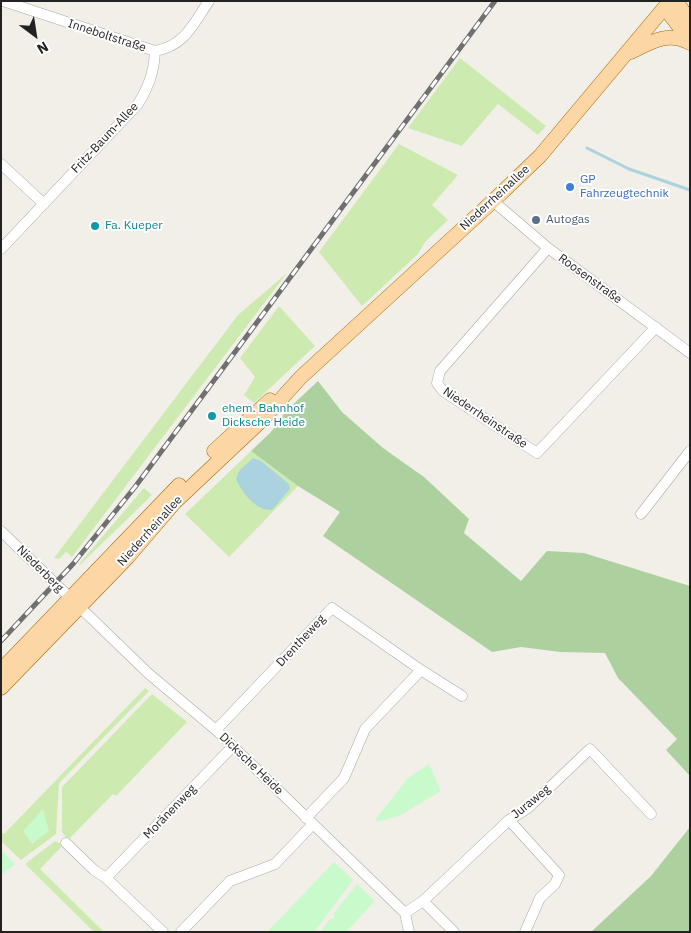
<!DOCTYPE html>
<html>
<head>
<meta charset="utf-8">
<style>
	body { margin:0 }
	#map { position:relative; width:691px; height:933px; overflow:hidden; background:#f2efe9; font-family:"IBM Plex Sans",sans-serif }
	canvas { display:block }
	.frame { position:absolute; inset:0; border:2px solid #222; pointer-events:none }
	.north { position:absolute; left:10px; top:10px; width:50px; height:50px; -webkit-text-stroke:4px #fff; paint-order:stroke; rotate:149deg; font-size:14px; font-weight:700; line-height:20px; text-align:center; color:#222 }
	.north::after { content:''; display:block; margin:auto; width:18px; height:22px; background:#222; clip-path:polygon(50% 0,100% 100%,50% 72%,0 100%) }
</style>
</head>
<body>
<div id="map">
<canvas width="691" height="933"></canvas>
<div class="frame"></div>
<div class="north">N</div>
</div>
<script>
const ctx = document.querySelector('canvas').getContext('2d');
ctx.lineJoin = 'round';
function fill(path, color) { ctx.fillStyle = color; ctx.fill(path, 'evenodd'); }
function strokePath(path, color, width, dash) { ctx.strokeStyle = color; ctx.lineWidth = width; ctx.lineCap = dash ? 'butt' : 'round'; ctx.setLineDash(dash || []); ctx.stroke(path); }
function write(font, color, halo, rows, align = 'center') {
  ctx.font = font + ' "IBM Plex Sans",sans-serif'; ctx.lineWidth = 4; ctx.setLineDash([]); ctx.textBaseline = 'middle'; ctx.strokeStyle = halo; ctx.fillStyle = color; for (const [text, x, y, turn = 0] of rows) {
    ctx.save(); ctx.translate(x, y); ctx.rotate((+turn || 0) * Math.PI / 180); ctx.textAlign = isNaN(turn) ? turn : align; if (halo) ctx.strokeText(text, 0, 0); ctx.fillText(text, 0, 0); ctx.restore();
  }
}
const grass = new Path2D(`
	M 460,58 L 546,126 L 538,135 L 498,104 L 462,146 L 408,128 Z
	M 399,144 L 458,175 L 432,205 L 448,220 L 426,241 L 417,255 L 362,306 L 319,252 Z
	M 287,273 L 72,557 L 66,552 L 59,559 L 54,558 L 238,315 Z
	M 279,306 L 315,346 L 254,403 L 244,395 L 255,377 L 240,358 Z
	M 251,451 L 298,486 L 229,557 L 185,514 Z
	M 144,488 L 152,495 L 80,565 L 79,564 Z
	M 145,688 L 149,691 L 59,783 L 56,834 L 21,860 L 1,841 L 1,832 L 4,834 Z
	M 152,694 L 187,722 L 116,796 L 113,794 L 68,840 L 62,832 L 62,787 Z
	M 55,841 L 63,845 L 40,869 L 104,932 L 94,932 L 25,864 Z`);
const forest = new Path2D(`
	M 318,381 L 342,412 L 383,448 L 424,477 L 469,519 L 464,533 L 521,581 L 547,551 L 584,553 L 690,586 L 690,776 L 666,750 L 677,739 L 618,678 L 605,653 L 560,652 L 521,647 L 492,652 L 323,536 L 340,512 L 298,486 L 251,451 L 271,432 L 286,411 Z
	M 690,827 L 690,932 L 591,932 L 651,876 Z`);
const park = new Path2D(`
	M 429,764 L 441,791 L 399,816 L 377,822 L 375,820 L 408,778 Z
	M 43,809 L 49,831 L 32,844 L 23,831 Z
	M 1,850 L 15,864 L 1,875 Z
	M 334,862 L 353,880 L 314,932 L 267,932 Z
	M 357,884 L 375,901 L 346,932 L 320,932 L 331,918 L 333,919 L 335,916 L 333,914 Z`);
const water = new Path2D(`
	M 253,458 L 261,461 L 289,484 L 290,489 L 272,510 C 255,511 242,492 236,479 L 239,471 Z`);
const stream = new Path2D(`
	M 587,148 L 629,169 L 690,190`);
const minor = new Path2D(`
	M 3,1 L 155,51 C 185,46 193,24 209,1
	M 1,164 L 44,204
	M 493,201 L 548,248 L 690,353
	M 548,248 L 440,371 L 437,383 L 443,391 L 537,453 L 656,327
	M 1,249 L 138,104 C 149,86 154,72 155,51
	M 641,514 L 690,451
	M 1,531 L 149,674 L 216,730 L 405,913 L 409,932
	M 421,670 L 462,696
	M 216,730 L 332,608 L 421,670 L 365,729 L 344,778 L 306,818
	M 509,820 L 559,875 L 555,884 L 540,898 L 525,932
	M 66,843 L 94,870 L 106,878
	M 423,901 L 454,932
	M 405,913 L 423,901 L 509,820 L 528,808 L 590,749 L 651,814
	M 163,932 L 106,878 L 233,746
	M 181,932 L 230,881 L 275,864 L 313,824`);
const major = new Path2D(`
	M 676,1 L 690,21
	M 665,8 L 690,41
	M 631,52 C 651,42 668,31 690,43
	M 214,451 L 270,400
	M 1,670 L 179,485
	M 1,688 L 128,557 L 175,502 L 262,420 L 301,377 L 493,201 L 540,156 L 670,1`);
const rail = new Path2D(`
	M 1,641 L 73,564 L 135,487 L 495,1`);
const markers = [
	[570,187,5,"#3f7fe0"],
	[536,220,5,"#5c6f8a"],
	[95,226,5,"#0f9aa8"],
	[212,416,5,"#0f9aa8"]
];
const streetNames = [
	["Inneboltstraße",107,36,18],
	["Fritz-Baum-Allee",105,138,-47],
	["Niederrheinallee",495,198,-43],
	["Roosenstraße",590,279,36],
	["Niederrheinstraße",485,418,34],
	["Niederrheinallee",150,531,-48],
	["Niederberg",40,569,45],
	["Drentheweg",301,641,-47],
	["Dicksche Heide",251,764,44],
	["Juraweg",531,802,-39],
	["Moränenweg",170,812,-46]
];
const shopNames = [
	["GP",580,180],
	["Fahrzeugtechnik",580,194]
];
const serviceNames = [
	["Autogas",546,220]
];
const cultureNames = [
	["Fa. Kueper",105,226],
	["ehem. Bahnhof",222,409],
	["Dicksche Heide",222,423]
];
fill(grass, '#cdebb0');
fill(forest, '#add19e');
fill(park, '#c8facc');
fill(water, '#aad3df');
strokePath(stream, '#aad3df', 3);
strokePath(minor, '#a9a9a9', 11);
strokePath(major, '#a06b00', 15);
strokePath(minor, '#fff', 10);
strokePath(major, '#fcd6a4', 14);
strokePath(rail, '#707070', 5);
strokePath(rail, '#fff', 3, [9]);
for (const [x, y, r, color] of markers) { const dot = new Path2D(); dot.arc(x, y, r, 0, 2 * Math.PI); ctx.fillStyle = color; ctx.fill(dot); strokePath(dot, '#fff', 2); }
write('12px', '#222', '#fff', streetNames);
write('12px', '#366cbe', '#fff', shopNames, 'left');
write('12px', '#4e5e75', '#fff', serviceNames, 'left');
write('12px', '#0d838f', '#fff', cultureNames, 'left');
</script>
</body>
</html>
